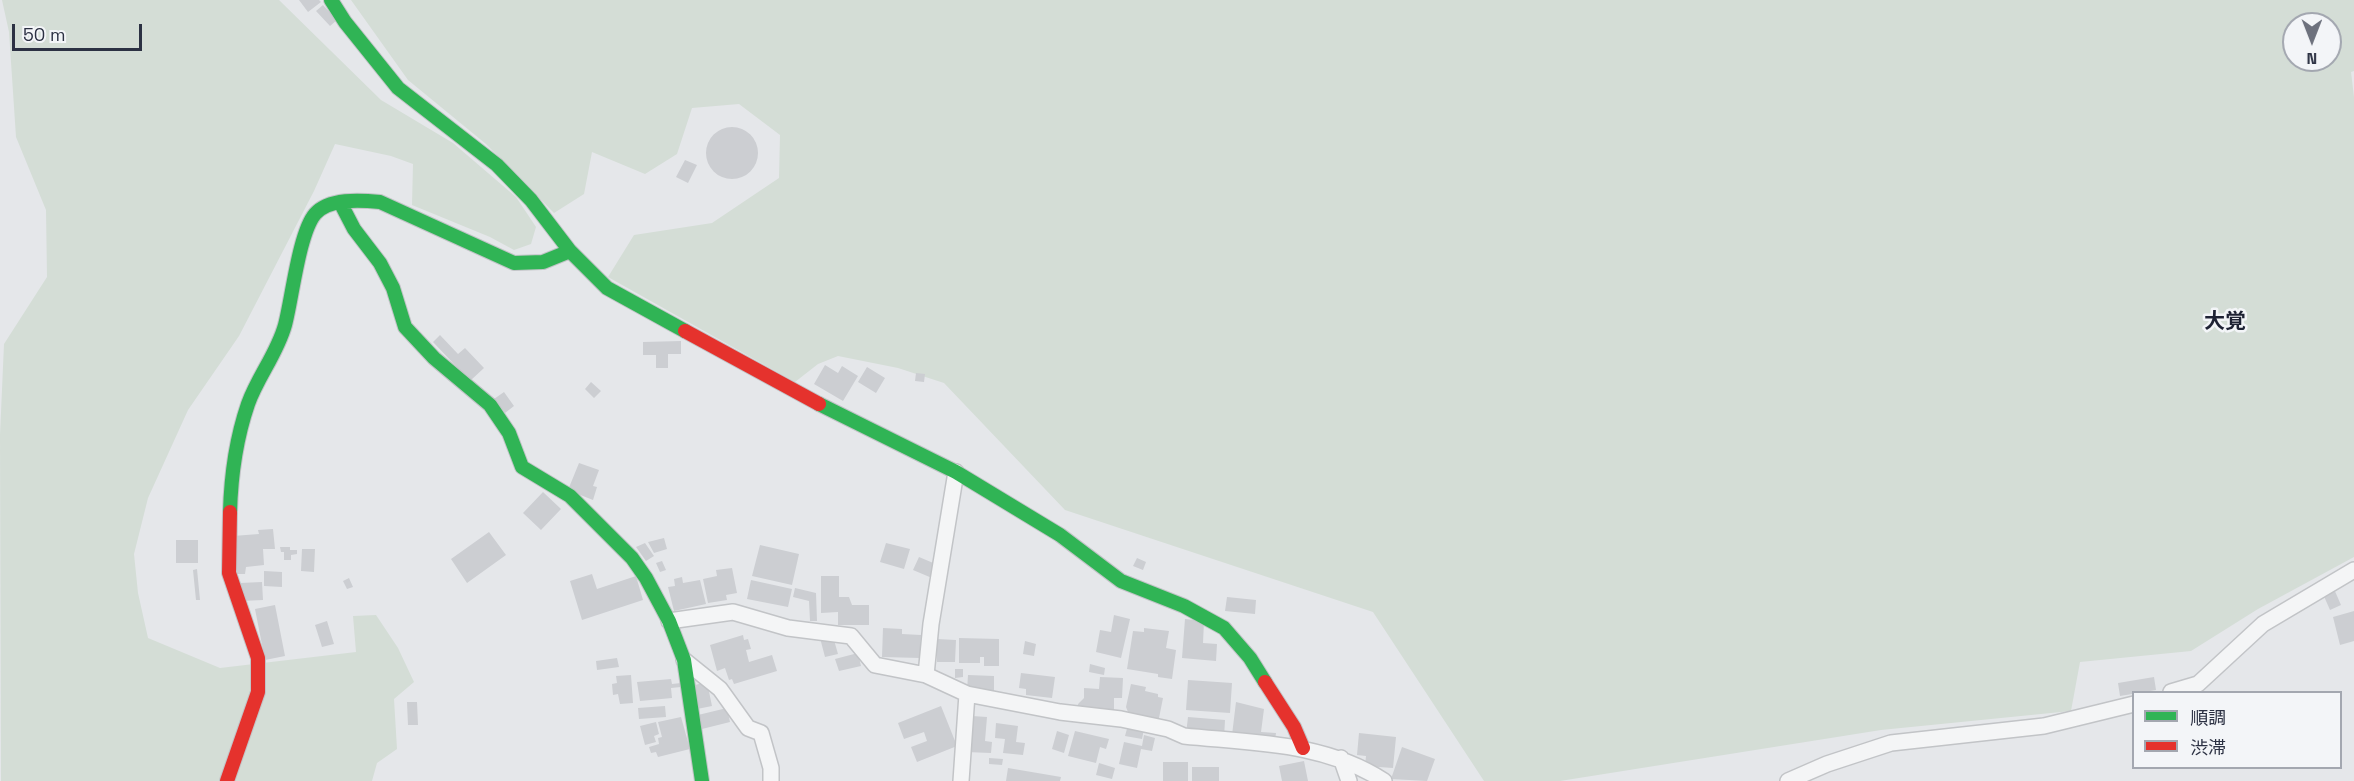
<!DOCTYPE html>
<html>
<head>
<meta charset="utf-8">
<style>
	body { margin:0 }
	#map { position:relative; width:2354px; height:781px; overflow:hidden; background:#e5e7ea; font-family:"Space Grotesk","Noto Sans JP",sans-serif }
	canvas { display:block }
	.legend { position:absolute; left:2132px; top:691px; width:210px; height:78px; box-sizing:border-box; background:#f3f5f8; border:2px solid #a3a7b0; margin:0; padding:8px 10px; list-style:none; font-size:18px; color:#2c3143 }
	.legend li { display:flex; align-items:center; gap:12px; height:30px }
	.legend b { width:30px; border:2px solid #a3a7b0 }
	.north { position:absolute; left:2282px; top:12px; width:60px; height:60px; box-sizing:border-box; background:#f3f5f8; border:2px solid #a3a7b0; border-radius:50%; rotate:180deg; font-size:16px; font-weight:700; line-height:24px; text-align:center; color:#2c3143 }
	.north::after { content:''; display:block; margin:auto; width:21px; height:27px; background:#6d717d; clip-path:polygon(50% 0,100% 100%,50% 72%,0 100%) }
	.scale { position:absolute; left:12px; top:24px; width:130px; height:27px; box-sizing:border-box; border:3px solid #2c3143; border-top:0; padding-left:8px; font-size:18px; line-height:21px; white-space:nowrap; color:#2c3143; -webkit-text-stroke:4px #f3f5f8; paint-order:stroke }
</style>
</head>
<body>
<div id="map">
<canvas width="2354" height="781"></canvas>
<ul class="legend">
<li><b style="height:8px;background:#30b455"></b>順調</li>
<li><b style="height:8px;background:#e5322d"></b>渋滞</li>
</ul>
<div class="north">N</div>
<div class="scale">50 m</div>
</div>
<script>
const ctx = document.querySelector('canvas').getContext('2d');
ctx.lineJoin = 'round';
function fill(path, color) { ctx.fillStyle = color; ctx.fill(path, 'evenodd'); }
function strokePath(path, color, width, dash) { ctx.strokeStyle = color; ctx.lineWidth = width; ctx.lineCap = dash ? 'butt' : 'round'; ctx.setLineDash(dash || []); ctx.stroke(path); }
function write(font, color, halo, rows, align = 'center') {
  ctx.font = font + ' "Space Grotesk","Noto Sans JP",sans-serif'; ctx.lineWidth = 5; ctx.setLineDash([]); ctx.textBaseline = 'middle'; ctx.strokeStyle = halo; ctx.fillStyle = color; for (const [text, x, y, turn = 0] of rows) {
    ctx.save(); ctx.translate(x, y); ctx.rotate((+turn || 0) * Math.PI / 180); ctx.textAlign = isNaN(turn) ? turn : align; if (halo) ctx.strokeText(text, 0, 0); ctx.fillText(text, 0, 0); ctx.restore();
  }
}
const green = new Path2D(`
	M 2,0 L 279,0 L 381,100 L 453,143 L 516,197 L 536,227 L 531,244 L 514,250 L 490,237 L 412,205 L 413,164 L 391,156 L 335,144 L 314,191 L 239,336 L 188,410 L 148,498 L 134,554 L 138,593 L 148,638 L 220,668 L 356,652 L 353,616 L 376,615 L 398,648 L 414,682 L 394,699 L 397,749 L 377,763 L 372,781 L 1,781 L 0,435 L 4,344 L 47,277 L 46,210 L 16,137 L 9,32 Z
	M 351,0 L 2354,0 L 2354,71 L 2351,72 L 2354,97 L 2354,557 L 2258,609 L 2191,651 L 2080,662 L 2071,711 L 1881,730 L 1560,781 L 1484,781 L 1373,612 L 1065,510 L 944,383 L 898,368 L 838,356 L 818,364 L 795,382 L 608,277 L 634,235 L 712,223 L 779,178 L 780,135 L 739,104 L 692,108 L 677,154 L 645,174 L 592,152 L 584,194 L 554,213 L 486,144 L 408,80 ZM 2294,24 L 2330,24 L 2330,60 L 2294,60 Z`);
const building = new Path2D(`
	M 299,0 L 319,0 L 321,2 L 308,12 Z
	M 323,5 L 337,20 L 330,26 L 316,11 Z
	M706 153a26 26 0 1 1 52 0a26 26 0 1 1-52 0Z
	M 685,160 L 697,165 L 688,183 L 676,177 Z
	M 440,335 L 458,354 L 465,348 L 484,368 L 470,381 L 433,342 Z
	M 681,341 L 681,354 L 668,354 L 668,368 L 656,368 L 656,355 L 643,355 L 643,342 Z
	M 825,365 L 838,373 L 842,366 L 858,376 L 843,401 L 814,384 Z
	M 867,367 L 885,378 L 876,393 L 858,382 Z
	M 916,373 L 925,374 L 924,382 L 915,381 Z
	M 591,382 L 601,391 L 594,398 L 585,389 Z
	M 504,392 L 514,406 L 505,413 L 494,399 Z
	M 579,463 L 599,470 L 593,486 L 597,487 L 593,500 L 568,490 Z
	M 543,492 L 561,509 L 541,530 L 523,513 Z
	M 273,529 L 275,549 L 263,549 L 264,565 L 246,567 L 245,574 L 236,574 L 233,536 L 259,534 L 258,530 Z
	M 489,532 L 506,555 L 467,583 L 451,559 Z
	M 664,538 L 667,549 L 654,553 L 648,542 Z
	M 176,540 L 198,540 L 198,563 L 176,563 Z
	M 645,543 L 654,556 L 646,561 L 636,547 Z
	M 886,543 L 910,549 L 904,569 L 880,562 Z
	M 760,545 L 799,554 L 792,585 L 752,576 Z
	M 280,547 L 290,547 L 290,550 L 297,550 L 297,554 L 291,555 L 291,560 L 284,560 L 284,552 L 281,552 Z
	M 302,549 L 315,549 L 314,572 L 301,571 Z
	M 919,557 L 938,565 L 932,578 L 913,570 Z
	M 1137,558 L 1146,562 L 1143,570 L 1133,566 Z
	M 662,561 L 666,570 L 660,572 L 656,563 Z
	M 732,568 L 737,593 L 726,595 L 727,600 L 708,603 L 703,579 L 717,576 L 716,570 Z
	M 197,569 L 200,600 L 196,600 L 193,570 Z
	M 264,571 L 282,572 L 282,587 L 264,586 Z
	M 592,574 L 597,589 L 636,576 L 643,600 L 582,620 L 570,581 Z
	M 821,576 L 839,576 L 839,597 L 849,597 L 852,605 L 869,605 L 869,625 L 838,625 L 838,612 L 821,613 Z
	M 682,577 L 683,583 L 700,580 L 706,604 L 674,611 L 668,587 L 675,586 L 674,579 Z
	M 349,578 L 353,587 L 347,589 L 343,581 Z
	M 751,580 L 792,589 L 788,607 L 747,599 Z
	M 262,582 L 263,600 L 241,601 L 240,583 Z
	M 795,588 L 816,593 L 817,621 L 810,621 L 809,601 L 793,597 Z
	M 2334,589 L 2341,605 L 2330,610 L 2323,594 Z
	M 1227,597 L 1256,600 L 1255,614 L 1225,611 Z
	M 275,605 L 285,656 L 265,660 L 255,609 Z
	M 2354,611 L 2354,641 L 2340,645 L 2333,617 Z
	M 1114,615 L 1130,619 L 1121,658 L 1096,652 L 1100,630 L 1111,632 Z
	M 1185,619 L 1204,621 L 1203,643 L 1217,644 L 1216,661 L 1182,658 Z
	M 327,621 L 334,644 L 322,647 L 315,625 Z
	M 883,628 L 902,629 L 902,634 L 921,635 L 920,658 L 882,657 Z
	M 1144,628 L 1169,631 L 1166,648 L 1176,650 L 1172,679 L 1158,677 L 1158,674 L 1127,669 L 1133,631 L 1144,632 Z
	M 743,635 L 744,640 L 748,639 L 751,649 L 746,650 L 749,662 L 772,655 L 777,671 L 734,684 L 732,679 L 729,680 L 725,668 L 717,671 L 710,645 Z
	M 820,638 L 834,640 L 838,654 L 825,657 Z
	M 959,638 L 999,639 L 999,666 L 984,666 L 984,657 L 980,657 L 980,663 L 959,663 Z
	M 937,639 L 956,640 L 955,662 L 937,662 Z
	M 1025,641 L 1036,644 L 1034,656 L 1023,654 Z
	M 858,653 L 861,666 L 839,671 L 835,659 Z
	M 617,658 L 619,667 L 597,670 L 596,661 Z
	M 1090,664 L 1105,668 L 1104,675 L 1089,672 Z
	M 955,669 L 963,669 L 963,677 L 955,678 Z
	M 1021,673 L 1055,677 L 1052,698 L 1026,695 L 1026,689 L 1019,688 Z
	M 631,675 L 633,703 L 620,704 L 618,694 L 613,695 L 612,684 L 617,683 L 616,676 Z
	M 968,675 L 994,676 L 994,691 L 967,691 Z
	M 1100,677 L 1123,678 L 1122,698 L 1114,698 L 1114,710 L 1105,709 L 1104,715 L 1077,710 L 1078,704 L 1084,698 L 1084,688 L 1099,689 Z
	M 2154,677 L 2156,690 L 2120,696 L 2118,683 Z
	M 671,679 L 672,684 L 681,683 L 681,687 L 671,688 L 672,698 L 640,701 L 637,682 Z
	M 1188,680 L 1232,683 L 1230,713 L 1186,710 Z
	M 707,682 L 712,706 L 697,709 L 691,686 Z
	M 1131,684 L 1146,687 L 1145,691 L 1158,694 L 1158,697 L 1163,698 L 1158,723 L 1130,717 L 1126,707 Z
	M 407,702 L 417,702 L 418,725 L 408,725 Z
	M 1236,702 L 1264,709 L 1261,732 L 1276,733 L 1275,740 L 1232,735 Z
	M 665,706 L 666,717 L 639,719 L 638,708 Z
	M 941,706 L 957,746 L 917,762 L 911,747 L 927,741 L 924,732 L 904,739 L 898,723 Z
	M 727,708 L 730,722 L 702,729 L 698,715 Z
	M 972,716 L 987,717 L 985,741 L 992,742 L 991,753 L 966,752 Z
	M 681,717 L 690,749 L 658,757 L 656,752 L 651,753 L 649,747 L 659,744 L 658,738 L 662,737 L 658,722 Z
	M 1188,717 L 1225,720 L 1224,738 L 1186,734 Z
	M 656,722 L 659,734 L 654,736 L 656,742 L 645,745 L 640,726 Z
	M 996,723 L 1018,726 L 1016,742 L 1025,743 L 1023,755 L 1003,753 L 1005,739 L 995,738 Z
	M 1128,725 L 1144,729 L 1142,739 L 1125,736 Z
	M 1057,731 L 1069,735 L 1064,753 L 1052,749 Z
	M 1075,731 L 1109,739 L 1106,749 L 1100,747 L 1096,763 L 1068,756 Z
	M 1359,733 L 1396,737 L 1393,768 L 1365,766 L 1366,756 L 1357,755 Z
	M 1144,735 L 1155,738 L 1152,751 L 1141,749 L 1137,768 L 1119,764 L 1124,742 L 1142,746 Z
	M 1402,747 L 1435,759 L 1427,781 L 1391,779 Z
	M 989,758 L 1003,759 L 1002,765 L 989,764 Z
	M 1304,761 L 1308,781 L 1282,781 L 1279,766 Z
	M 1163,762 L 1188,762 L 1188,781 L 1163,781 Z
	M 1099,763 L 1115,768 L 1112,779 L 1096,775 Z
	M 1192,767 L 1219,767 L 1219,781 L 1192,781 Z
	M 1008,768 L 1061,777 L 1060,781 L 1006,781 Z`);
const street = new Path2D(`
	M 669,621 L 733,612 L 788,628 L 851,636 L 875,665 L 926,675 L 967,694 L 1060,712 L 1121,719 L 1168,729 L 1184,736 C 1253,743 1324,742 1384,781
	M 684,660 L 720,689 L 748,728 L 761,733 L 771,768 L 771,781
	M 926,675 L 931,624 L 956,472
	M 2171,692 L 2198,684 L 2263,624 L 2354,570
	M 1341,758 L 1349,781
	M 961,781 L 967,694
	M 1788,781 L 1827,764 L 1891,743 L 2044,726 L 2134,704`);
const fast = new Path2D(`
	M 331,0 L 345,22 L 398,88 L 497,165 L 531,200 L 570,251 L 607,288 L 685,331
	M 340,202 L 354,229 L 380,263 L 393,288 L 405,327 L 434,358 L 490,405 L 509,433 L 522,467 L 570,496 L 632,558 L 646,578 L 669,621 L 684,660 L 702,781
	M 819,404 L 956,472 L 1060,535 L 1121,581 L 1184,606 L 1224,628 L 1250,658 L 1265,682
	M 230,512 C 231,475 236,439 248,404 C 258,376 277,354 285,325 C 292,299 299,233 315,214 C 329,198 360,200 380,202 L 514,263 L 543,262 L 570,251`);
const jam = new Path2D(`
	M 685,331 L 819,404
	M 1265,682 L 1294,727 L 1303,748
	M 227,781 L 258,692 L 258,658 L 229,573 L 230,512`);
const neighbourhoodNames = [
	["大覚",2225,322]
];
fill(green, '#d4ddd6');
fill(building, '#ccced2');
strokePath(street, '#c2c4c7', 18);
strokePath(fast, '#c2c4c7', 16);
strokePath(jam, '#c2c4c7', 16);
strokePath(street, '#f4f5f6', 15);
strokePath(fast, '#30b455', 14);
strokePath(jam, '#e5322d', 14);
write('bold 21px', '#1e2234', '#f3f5f8', neighbourhoodNames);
</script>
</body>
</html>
